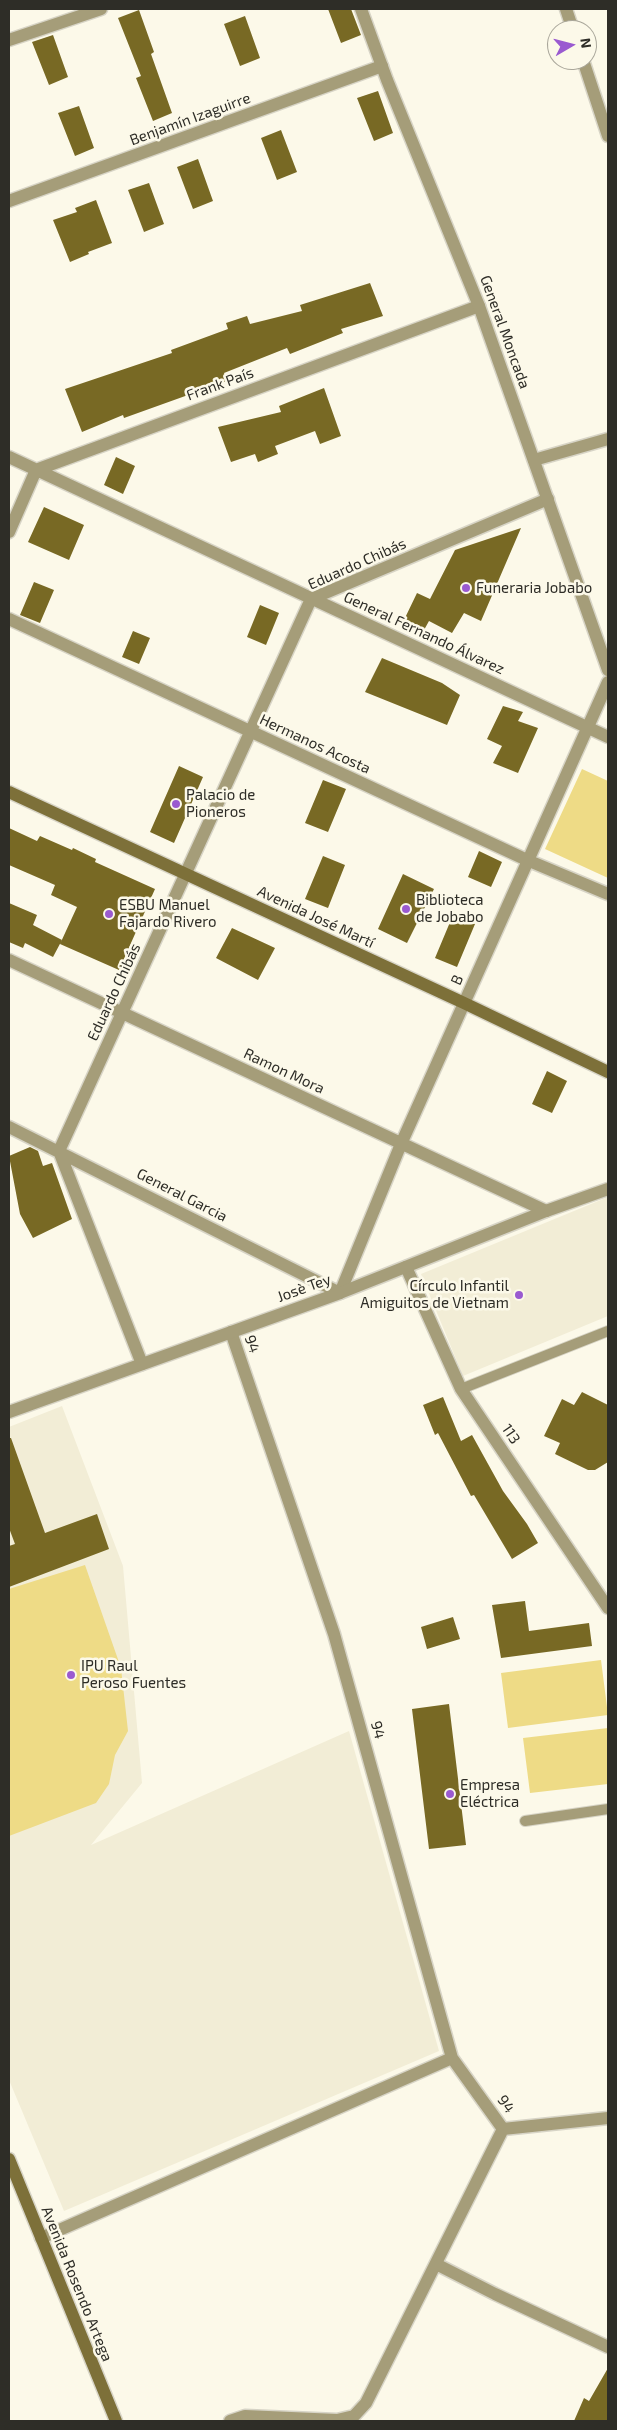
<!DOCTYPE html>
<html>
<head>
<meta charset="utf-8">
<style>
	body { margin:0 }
	#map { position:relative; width:617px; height:2430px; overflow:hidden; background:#fcf9e9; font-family:"Exo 2",sans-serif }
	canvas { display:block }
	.frame { position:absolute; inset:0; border:10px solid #2e2d27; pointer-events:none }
	.north { position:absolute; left:547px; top:20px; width:50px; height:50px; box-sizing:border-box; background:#fcf9e9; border:1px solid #aaa79b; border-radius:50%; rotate:82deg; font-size:14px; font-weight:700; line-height:20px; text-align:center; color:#2e2d27 }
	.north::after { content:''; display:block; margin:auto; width:18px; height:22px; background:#9a5ad0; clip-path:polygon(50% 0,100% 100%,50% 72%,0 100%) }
</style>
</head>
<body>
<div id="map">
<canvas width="617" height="2430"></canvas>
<div class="frame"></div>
<div class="north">N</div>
</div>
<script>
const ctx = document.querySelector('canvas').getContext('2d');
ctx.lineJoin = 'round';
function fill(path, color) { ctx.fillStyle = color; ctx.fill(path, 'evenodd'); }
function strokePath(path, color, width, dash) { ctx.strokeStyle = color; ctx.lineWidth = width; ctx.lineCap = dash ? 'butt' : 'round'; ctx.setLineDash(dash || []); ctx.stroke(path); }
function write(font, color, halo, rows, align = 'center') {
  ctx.font = font + ' "Exo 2",sans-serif'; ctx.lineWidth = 5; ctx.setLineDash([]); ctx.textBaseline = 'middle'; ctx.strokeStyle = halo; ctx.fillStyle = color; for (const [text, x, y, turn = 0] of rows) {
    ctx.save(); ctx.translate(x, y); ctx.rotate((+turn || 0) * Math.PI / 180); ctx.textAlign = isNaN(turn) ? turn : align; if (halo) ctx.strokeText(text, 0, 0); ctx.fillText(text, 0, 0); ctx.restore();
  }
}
const built = new Path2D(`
	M 608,1197 L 608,1316 L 463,1376 L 421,1274 Z
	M 62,1406 L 123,1566 L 142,1783 L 91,1845 L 349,1731 L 439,2051 L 64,2211 L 9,2080 L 9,1427 Z`);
const green = new Path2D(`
	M 582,769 L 608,781 L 608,878 L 545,849 Z
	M 85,1565 L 121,1668 L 128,1731 L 115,1755 L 109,1784 L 96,1803 L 9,1836 L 9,1589 Z
	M 601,1660 L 608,1715 L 508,1728 L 501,1673 Z
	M 608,1728 L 608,1784 L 530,1793 L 523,1738 Z`);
const building = new Path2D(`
	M 328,9 L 351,9 L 361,35 L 341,43 Z
	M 139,10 L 154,52 L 151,54 L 172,113 L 153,121 L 136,78 L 141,76 L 118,18 Z
	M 245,16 L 260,58 L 240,66 L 224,24 Z
	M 53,35 L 68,77 L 49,85 L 32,42 Z
	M 378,91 L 393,133 L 374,141 L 357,98 Z
	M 79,106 L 94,148 L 75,156 L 58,113 Z
	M 281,130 L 297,172 L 277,180 L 261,138 Z
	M 198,159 L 213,201 L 193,209 L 177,167 Z
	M 149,183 L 164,224 L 144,232 L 128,190 Z
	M 96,200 L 112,243 L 88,252 L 89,254 L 70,262 L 53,220 L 77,212 L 75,208 Z
	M 370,283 L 383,316 L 341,329 L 343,333 L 290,354 L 287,348 L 224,373 L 227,381 L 124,418 L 123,415 L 82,432 L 65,389 L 172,353 L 171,350 L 228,329 L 226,323 L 247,316 L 250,324 L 302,311 L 300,305 Z
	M 324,388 L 341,436 L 320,444 L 315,431 L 275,446 L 278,454 L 258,462 L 255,454 L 231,462 L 218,427 L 281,412 L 279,406 Z
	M 116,457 L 135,466 L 123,494 L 104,485 Z
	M 44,507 L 84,525 L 69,560 L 28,542 Z
	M 521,528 L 481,621 L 464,613 L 452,633 L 429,621 L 424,630 L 404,620 L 417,593 L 430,599 L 455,550 Z
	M 34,582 L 54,590 L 40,623 L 20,615 Z
	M 260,605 L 279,613 L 266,645 L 247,637 Z
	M 133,631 L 150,638 L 139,664 L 122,657 Z
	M 382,658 L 442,683 L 460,695 L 447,725 L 365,692 Z
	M 503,706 L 523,712 L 518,721 L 538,728 L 518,773 L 493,763 L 502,746 L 487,739 Z
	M 179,766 L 203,777 L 174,843 L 150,832 Z
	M 323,780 L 346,789 L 328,832 L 305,823 Z
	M 9,828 L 37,841 L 40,836 L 72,850 L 73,848 L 96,859 L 95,862 L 155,889 L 119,970 L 60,944 L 77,907 L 51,895 L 55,885 L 9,865 Z
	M 479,851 L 502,862 L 491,887 L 468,877 Z
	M 323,856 L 345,865 L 328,908 L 305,899 Z
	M 403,874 L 434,889 L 407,943 L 378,929 Z
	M 9,903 L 37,915 L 33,925 L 62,940 L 53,957 L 25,943 L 23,948 L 9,942 Z
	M 453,915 L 475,924 L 457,967 L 435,958 Z
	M 232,928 L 275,948 L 258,980 L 216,958 Z
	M 547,1071 L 567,1081 L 552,1113 L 532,1104 Z
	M 30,1147 L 38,1151 L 43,1166 L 52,1163 L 72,1219 L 33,1238 L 20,1214 L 9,1156 Z
	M 582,1392 L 608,1405 L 608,1462 L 595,1470 L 588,1470 L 555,1454 L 560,1443 L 544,1436 L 562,1399 L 574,1405 Z
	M 443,1397 L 461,1441 L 472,1435 L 503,1491 L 527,1524 L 538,1543 L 512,1559 L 474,1495 L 471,1496 L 438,1433 L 435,1435 L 423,1405 Z
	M 9,1438 L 11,1438 L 45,1533 L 97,1514 L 109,1549 L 9,1587 L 9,1546 L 15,1544 L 9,1528 Z
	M 525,1601 L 529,1631 L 589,1623 L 592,1646 L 501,1658 L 492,1605 Z
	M 453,1617 L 460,1639 L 427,1649 L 421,1627 Z
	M 449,1704 L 466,1845 L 429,1849 L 412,1709 Z
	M 608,2368 L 608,2421 L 574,2421 L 584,2398 L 589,2401 Z`);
const service = new Path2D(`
	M 461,1389 L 608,1331
	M 525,1821 L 608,1809`);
const minor = new Path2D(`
	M 566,9 L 573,30
	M 9,40 L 101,9
	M 583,60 L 608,136
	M 9,201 L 382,66
	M 9,457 L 608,737
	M 534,460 L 608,439
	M 9,532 L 36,470 L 479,306
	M 9,619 L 527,860 L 608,894
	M 9,960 L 546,1211
	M 9,1127 L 340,1293 L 401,1144 L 608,682
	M 406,1267 L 461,1389 L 608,1608
	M 231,1332 L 334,1634 L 452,2058 L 503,2129
	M 142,1364 L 59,1151 L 311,599 L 548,499
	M 503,2129 L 608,2118
	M 41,2238 L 452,2058
	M 436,2264 L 495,2294 L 608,2347
	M 230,2421 L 245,2416 L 337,2420 L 354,2416 L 366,2403 L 503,2129`);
const tertiary = new Path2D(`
	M 361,9 L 387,80 L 479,306 L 608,670
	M 9,1412 L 340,1293 L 546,1211 L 608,1189`);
const secondary = new Path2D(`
	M 9,792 L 464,1003 L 608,1072
	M 9,2159 L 116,2421`);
const markers = [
	[466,588,5,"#9a5ad0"],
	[176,804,5,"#9a5ad0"],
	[406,909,5,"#9a5ad0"],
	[109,914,5,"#9a5ad0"],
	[519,1295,5,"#9a5ad0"],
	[71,1675,5,"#9a5ad0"],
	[450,1794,5,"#9a5ad0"]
];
const streetNames = [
	["Benjamín Izaguirre",190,119,-20],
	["General Moncada",505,332,70],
	["Frank País",220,384,-20],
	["Eduardo Chibás",357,564,-24],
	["General Fernando Álvarez",424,633,25],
	["Hermanos Acosta",315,744,25],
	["Avenida José Martí",316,917,25],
	["B",457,980,-66],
	["Eduardo Chibás",114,992,-65],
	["Ramon Mora",284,1071,25],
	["General Garcia",182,1195,27],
	["Josè Tey",304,1288,-20],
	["94",252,1344,71],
	["113",511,1434,56],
	["94",378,1730,74],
	["94",506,2104,54],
	["Avenida Rosendo Artega",77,2284,68]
];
const poiNames = [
	["Funeraria Jobabo",476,588],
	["Palacio de",186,795],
	["Pioneros",186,812],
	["Biblioteca",416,900],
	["de Jobabo",416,917],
	["ESBU Manuel",119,905],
	["Fajardo Rivero",119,922],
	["Círculo Infantil",509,1286,"right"],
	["Amiguitos de Vietnam",509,1303,"right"],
	["IPU Raul",81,1666],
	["Peroso Fuentes",81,1683],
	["Empresa",460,1785],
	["Eléctrica",460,1802]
];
fill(built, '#f2edd6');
fill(green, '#eedb86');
fill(building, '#786924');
strokePath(service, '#d7d4c6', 12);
strokePath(minor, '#d7d4c6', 15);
strokePath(tertiary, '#d7d4c6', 15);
strokePath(secondary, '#d7d4c6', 15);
strokePath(service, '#a59d79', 10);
strokePath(minor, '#a59d79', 12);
strokePath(tertiary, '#a59d79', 12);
strokePath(secondary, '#7d7039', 12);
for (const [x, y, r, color] of markers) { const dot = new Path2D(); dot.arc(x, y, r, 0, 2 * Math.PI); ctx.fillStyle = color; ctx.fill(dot); strokePath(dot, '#fcf9e9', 2); }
write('15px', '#2e2d27', '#fcf9e9', streetNames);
write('15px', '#2e2d27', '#fcf9e9', poiNames, 'left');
</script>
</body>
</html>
